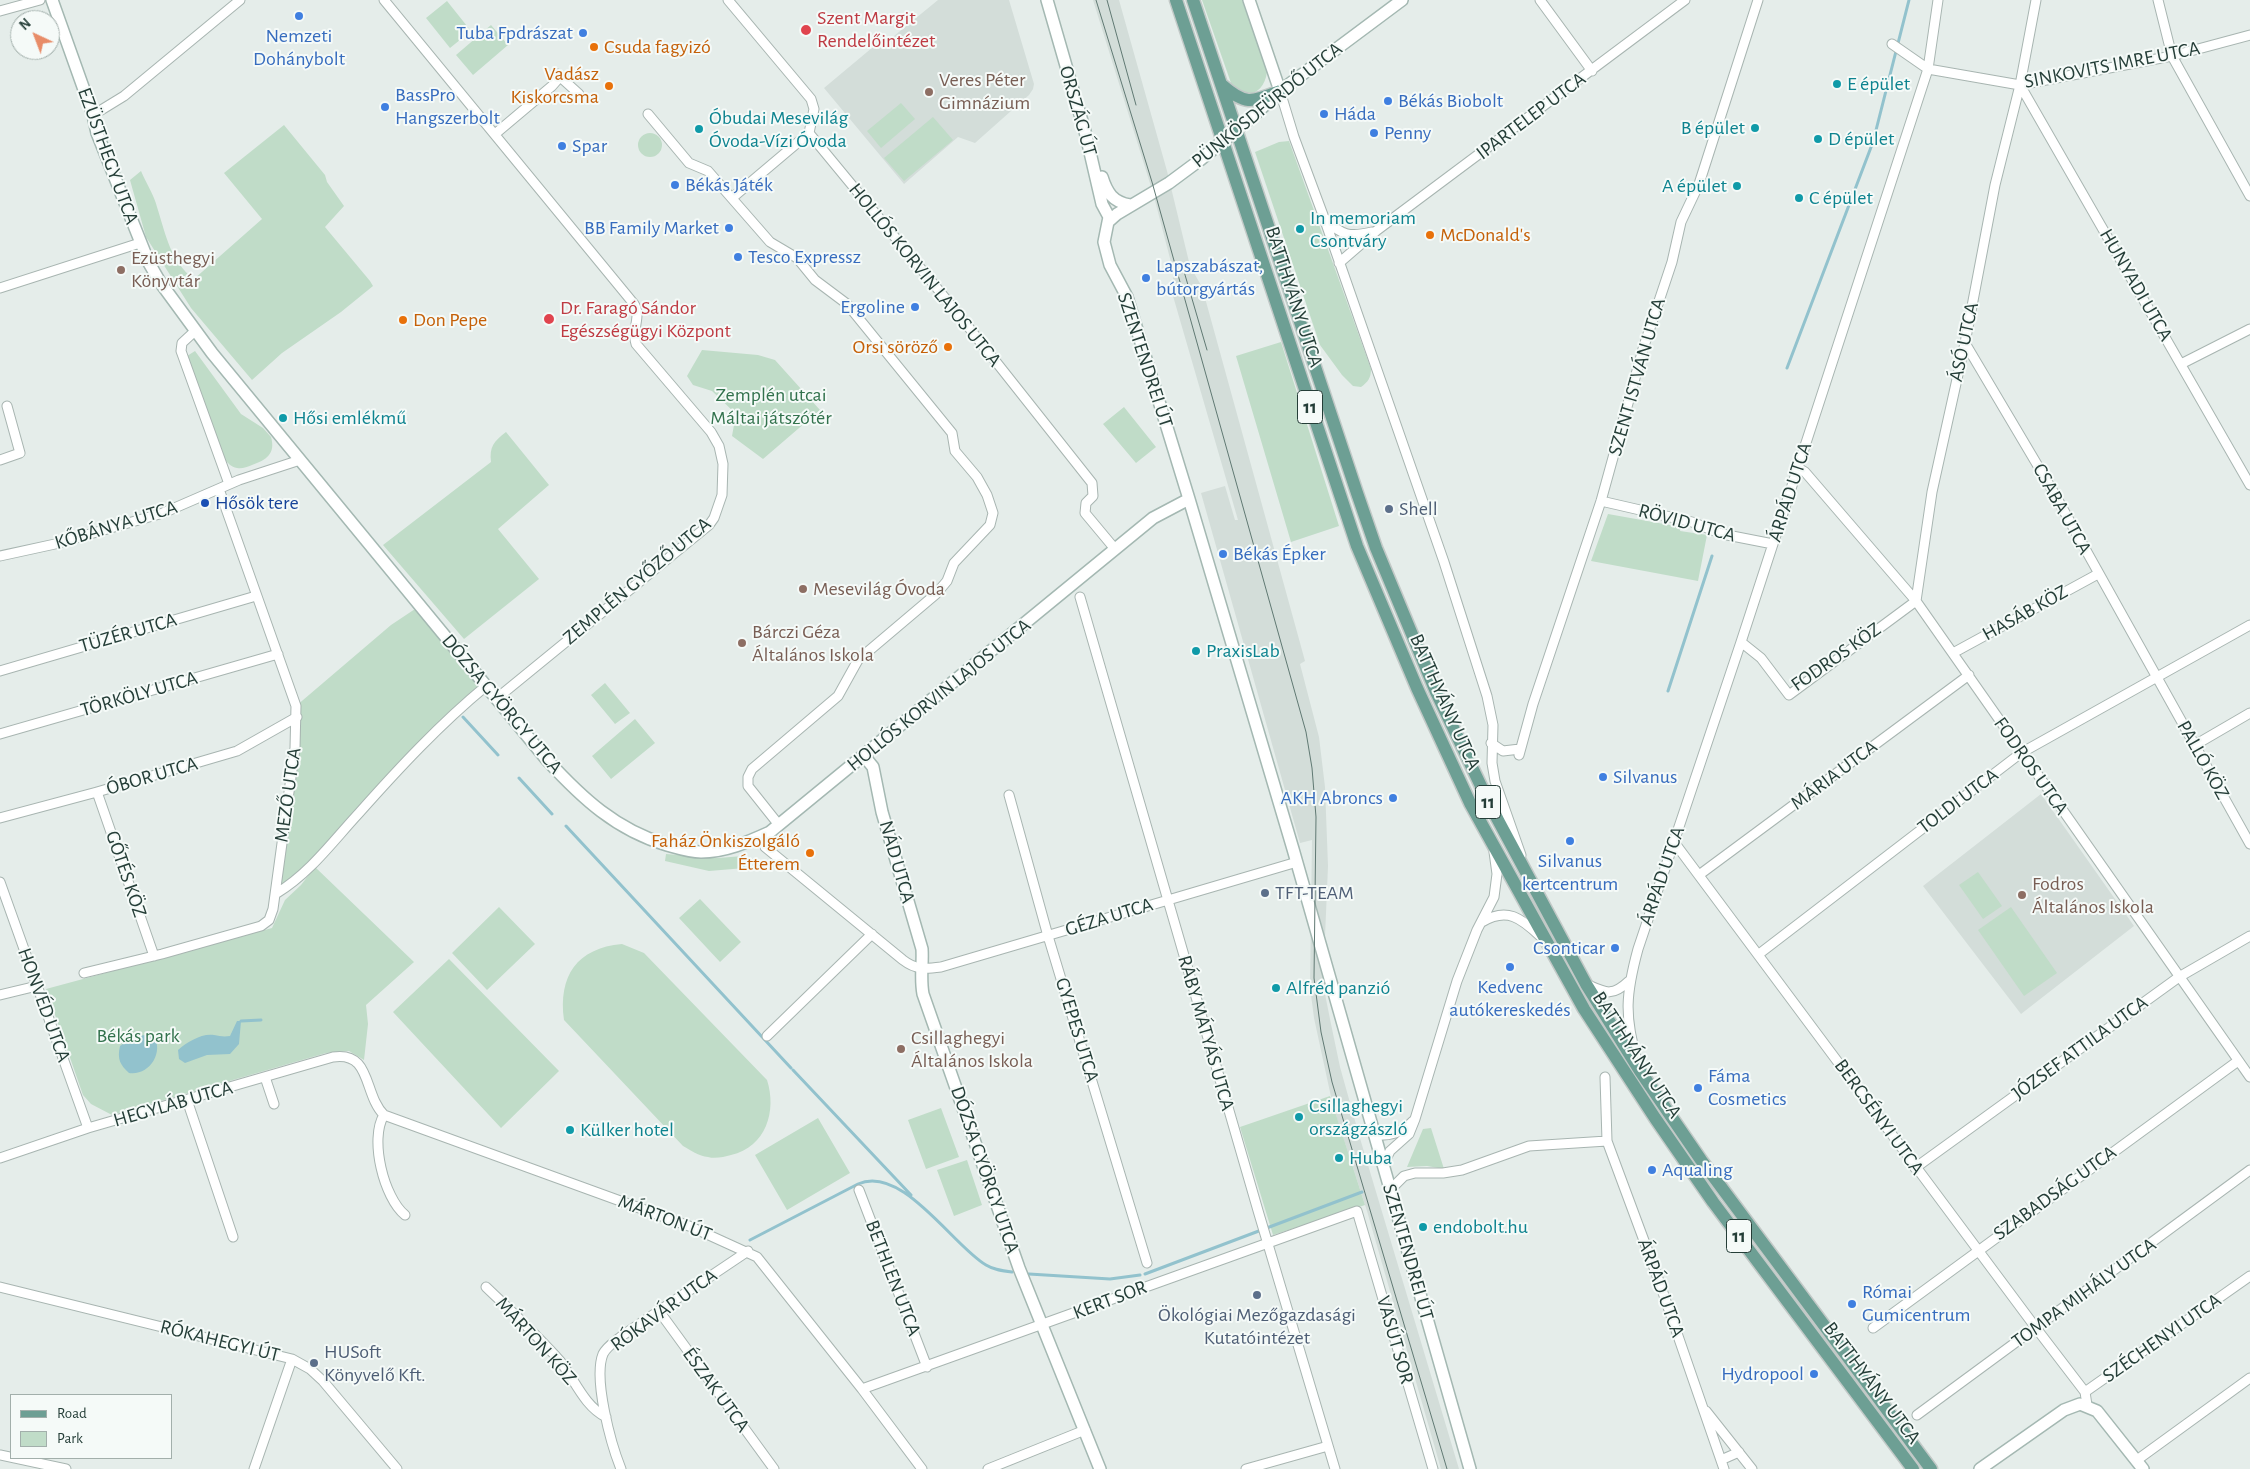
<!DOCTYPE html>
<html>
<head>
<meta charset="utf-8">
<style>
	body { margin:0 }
	#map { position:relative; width:2250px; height:1469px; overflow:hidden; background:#e5edea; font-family:"Alegreya Sans",sans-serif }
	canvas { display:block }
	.legend { position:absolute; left:10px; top:1394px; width:162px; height:65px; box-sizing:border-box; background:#f5faf8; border:1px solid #a2afab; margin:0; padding:6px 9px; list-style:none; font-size:15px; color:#253e38 }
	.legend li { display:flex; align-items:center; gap:10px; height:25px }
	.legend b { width:25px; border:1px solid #a2afab }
	.north { position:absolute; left:10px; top:10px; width:50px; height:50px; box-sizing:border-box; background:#f5faf8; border:1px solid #a2afab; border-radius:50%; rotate:317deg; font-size:14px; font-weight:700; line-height:20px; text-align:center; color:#253e38 }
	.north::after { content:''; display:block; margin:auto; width:18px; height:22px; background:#e88c68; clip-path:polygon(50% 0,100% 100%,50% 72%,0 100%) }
</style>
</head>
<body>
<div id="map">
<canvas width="2250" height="1469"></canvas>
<ul class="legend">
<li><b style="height:6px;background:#6d9f94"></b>Road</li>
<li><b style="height:14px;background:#c0dcc8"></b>Park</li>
</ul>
<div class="north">N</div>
</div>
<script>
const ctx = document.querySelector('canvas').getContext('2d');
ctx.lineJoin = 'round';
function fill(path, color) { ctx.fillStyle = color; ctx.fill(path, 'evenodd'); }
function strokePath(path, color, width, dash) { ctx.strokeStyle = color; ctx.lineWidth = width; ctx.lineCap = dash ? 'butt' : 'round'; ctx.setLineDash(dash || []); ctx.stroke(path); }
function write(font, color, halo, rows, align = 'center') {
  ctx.font = font + ' "Alegreya Sans",sans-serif'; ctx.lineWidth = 4; ctx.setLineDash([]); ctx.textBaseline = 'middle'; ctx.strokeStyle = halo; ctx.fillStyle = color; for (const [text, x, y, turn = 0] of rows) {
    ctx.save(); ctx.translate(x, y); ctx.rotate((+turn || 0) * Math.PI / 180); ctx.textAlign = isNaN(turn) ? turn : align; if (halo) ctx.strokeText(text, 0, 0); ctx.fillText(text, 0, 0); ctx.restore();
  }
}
const built = new Path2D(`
	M 938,0 L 1009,0 L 1034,84 L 1033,89 L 1029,95 L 975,143 L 958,137 L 904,184 L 824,88 L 879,42 L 883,45 Z
	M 1093,0 L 1119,0 L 1167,171 L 1190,266 L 1202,287 L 1305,661 L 1300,664 L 1319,737 L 1325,787 L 1328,866 L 1323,984 L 1331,1024 L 1340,1067 L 1359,1135 L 1459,1469 L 1441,1469 L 1367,1211 L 1333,1106 L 1314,1018 L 1310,987 L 1312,840 L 1300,843 L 1201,493 L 1225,486 L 1235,520 L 1238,520 L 1173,296 L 1173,270 L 1153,193 Z
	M 2041,794 L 2134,926 L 2021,1014 L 1923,886 Z`);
const green = new Path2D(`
	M 1202,0 L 1242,0 L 1267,72 C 1265,86 1258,93 1245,96 L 1235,90 L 1231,83 Z
	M 447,1 L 471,31 L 450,48 L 426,18 Z
	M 491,25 L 508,45 L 473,75 L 456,55 Z
	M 901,103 L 915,119 L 881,148 L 867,131 Z
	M 933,117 L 953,140 L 904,181 L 884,158 Z
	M 284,125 L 325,175 L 327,182 L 344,206 L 325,227 L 370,281 L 373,286 L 341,312 L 282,353 L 252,380 L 191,308 L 146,237 L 130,180 L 141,171 C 146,183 154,195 157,207 C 166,235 170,261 194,279 L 262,219 L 224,173 Z
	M638 145a12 12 0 1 1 24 0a12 12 0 1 1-24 0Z
	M 1289,141 L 1371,369 C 1371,378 1368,382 1361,387 L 1353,386 L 1342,375 L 1320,345 L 1255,152 L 1279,142 Z
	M 1281,342 L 1339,526 L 1291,542 L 1236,356 Z
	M 702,350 L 758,355 L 775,360 L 820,410 L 763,459 L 732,436 L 736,414 L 712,391 L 693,385 L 687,376 Z
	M 195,351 L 241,414 L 263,428 L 271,437 C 276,454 266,460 252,465 C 247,467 242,469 237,468 C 231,467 228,463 224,459 L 187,356 Z
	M 1124,407 L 1156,447 L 1136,463 L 1103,424 Z
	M 506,432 L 549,485 L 498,529 L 539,579 L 464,639 L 383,545 L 491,462 C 489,447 494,441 506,432 Z
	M 1608,514 L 1681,527 L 1680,531 L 1707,535 L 1698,581 L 1591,561 Z
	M 415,609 L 486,686 L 303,873 L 277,892 L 296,706 L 391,625 Z
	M 605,683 L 630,713 L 615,724 L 591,695 Z
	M 635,719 L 655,743 L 611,779 L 592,756 Z
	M 666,854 L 718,858 L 743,856 L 745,868 L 709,871 L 665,861 Z
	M 315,867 L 414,962 L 366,1005 L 368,1024 L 364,1060 L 349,1051 L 326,1053 L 112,1115 L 91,1104 L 83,1095 L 46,989 L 272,928 L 285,900 L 301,885 Z
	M 1978,872 L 2002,906 L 1983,919 L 1959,885 Z
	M 700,899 L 741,942 L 720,962 L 679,918 Z
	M 499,907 L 535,944 L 487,990 L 452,953 Z
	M 2011,907 L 2057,973 L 2024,996 L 1978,930 Z
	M 622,944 L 644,953 L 767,1080 C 777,1111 766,1147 731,1155 C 724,1157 715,1159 708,1157 C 699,1156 690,1150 683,1146 L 564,1020 C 558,976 577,948 622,944 Z
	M 449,959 L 559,1071 L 501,1128 L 393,1012 Z
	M 1330,1096 L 1365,1205 L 1273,1235 L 1240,1127 Z
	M 941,1108 L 959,1157 L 926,1169 L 908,1120 Z
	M 818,1118 L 850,1173 L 787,1210 L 755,1155 Z
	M 1431,1128 L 1444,1169 L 1427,1166 L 1407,1167 L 1423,1129 Z
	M 967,1160 L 982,1205 L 954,1216 L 937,1170 Z`);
const water = new Path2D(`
	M 237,1021 L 241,1021 L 239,1044 L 230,1054 L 207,1055 L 185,1063 L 179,1059 L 178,1050 C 187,1042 202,1033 214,1035 C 220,1036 223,1037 230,1036 Z
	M 149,1034 L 154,1036 C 164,1053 149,1076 129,1073 C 120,1065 117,1059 120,1046 L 131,1038 Z`);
const stream = new Path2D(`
	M 1787,368 L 1873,142 L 1909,0
	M 1668,691 L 1712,556
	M 463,717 L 498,755
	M 519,778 L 552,814
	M 566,826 L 791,1068
	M 241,1021 L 261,1020
	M 793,1070 L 911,1195
	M 750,1240 L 858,1184 C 902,1164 953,1246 986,1265 C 994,1270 1003,1271 1012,1272
	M 1029,1274 L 1110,1279 L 1140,1275
	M 1145,1274 L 1362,1192`);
const street = new Path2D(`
	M 384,0 L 634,304 C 642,316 631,330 636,344 L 711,432 L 719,446 L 723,464 L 722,495 L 714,518 L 709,525 L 496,699
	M 728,0 L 811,99 L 814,109 L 809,133
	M 1540,0 L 1592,71
	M 2158,0 L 2172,56 L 2250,196
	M 0,11 L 40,0
	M 1892,44 L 1928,69 L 2020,85 L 2172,56 L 2250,35
	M 557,74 L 579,94
	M 2020,85 L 2250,485
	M 1280,91 L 1294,137 L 1323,215 L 1444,562 L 1487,696 L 1493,725 L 1492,763 L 1495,781 L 1521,855
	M 648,114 L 689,163 L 708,171 L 770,242 L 797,258 L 815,280 L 847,304 L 952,433 L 955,451 L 977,477 L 987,495 L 993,513 L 990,525 L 954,563 L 947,581 L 936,594 L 858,660 L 838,696 L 752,769 L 748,777 L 748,786 L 779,825
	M 93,115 L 124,96 L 240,0
	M 809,133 L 955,310 L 1092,483 L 1093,496 L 1086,503 L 1085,513 L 1115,549
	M 495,134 L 552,86 L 559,78 L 557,74
	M 732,198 L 809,133
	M 1326,219 C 1341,236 1351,237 1372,232
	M 1339,263 L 1376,231 L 1685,0
	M 0,288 L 140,243
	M 195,331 L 182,343 L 181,351 L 229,484
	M 1965,343 L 2054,493 L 2250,844
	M 2181,364 L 2250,329
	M 0,460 L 20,453 L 7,406
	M 1798,468 L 1805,472 L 1916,601 L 2250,1077
	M 1601,501 L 1692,522 L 1722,534 L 1773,544
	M 0,556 L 55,544 L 163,513 L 239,480 L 300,460
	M 1080,597 L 1259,1214 L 1335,1469
	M 1741,642 L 1761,658 L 1789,695 L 1916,601 L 1932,492 L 1965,343 L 1995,185 L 2020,85 L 2036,0
	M 1953,653 L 2098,574
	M 0,671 L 256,596
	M 0,734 L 278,654
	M 1491,743 L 1503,751 L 1520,749
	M 2195,745 L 2250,713
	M 1519,755 L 1533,704 L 1601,501 L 1643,349 L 1672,262 L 1681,222 L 1699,184 L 1758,0
	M 97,792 L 154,956
	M 1009,795 L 1048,936 L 1147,1263
	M 0,818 L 97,792 L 237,751 L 297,717
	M 1674,842 L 2036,1328 L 2085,1392
	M 765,847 L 903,960 C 916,970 925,969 941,967 L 1297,862
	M 1699,875 L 1969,675
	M 0,882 L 88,1128
	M 277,893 C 310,873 333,841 359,813 C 399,768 440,724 486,686
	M 1482,922 C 1507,907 1521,918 1540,936
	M 1759,954 L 2021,753 L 2250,625
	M 84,973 L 162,954 L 261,926 L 269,920 L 273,909 L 295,748 L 296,706 L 219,489
	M 1586,984 C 1606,993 1612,997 1629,981
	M 0,995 L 37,986
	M 767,1036 L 872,934
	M 1637,1060 C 1624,1016 1626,993 1638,949 L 1741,642 L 1928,69 L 1938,0
	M 265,1077 L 274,1104
	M 1605,1077 L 1607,1141 L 1659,1281 L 1724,1469
	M 187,1100 L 233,1237
	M 384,1115 C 369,1139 384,1198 405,1215
	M 1374,1135 C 1390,1136 1402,1133 1413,1121
	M 0,1158 L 88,1128 L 333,1057 C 372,1051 363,1094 384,1115 L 689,1226 L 757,1257 L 862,1389 L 922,1469
	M 1383,1165 L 1390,1151 L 1409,1134 L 1415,1119 L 1457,981 L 1477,930 L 1494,897 L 1497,874 L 1494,852
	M 1915,1168 L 2179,977 L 2250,936
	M 859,1190 L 927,1367
	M 1390,1190 L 1404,1176 L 1415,1173 L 1443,1173 L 1462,1170 L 1529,1146 L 1607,1141
	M 0,1287 L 292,1359 L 310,1369 L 323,1381 L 397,1469
	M 486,1287 C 511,1311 537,1335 560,1361 C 575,1380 584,1406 606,1417
	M 659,1311 L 774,1469
	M 1873,1328 L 2238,1061
	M 862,1389 L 1357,1211 L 1433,1469
	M 2087,1405 L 2085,1392 L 2250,1276
	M 1706,1411 L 1752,1469
	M 1917,1415 L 2250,1170
	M 0,1455 L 66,1469
	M 1721,1460 L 1739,1452
	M 2137,1460 L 2250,1378
	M 254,1469 L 292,1359
	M 621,1469 C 611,1444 593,1379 603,1354 C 607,1346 616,1341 623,1335 L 748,1251
	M 988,1469 L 1085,1430
	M 1246,1469 L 1328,1446`);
const secondary = new Path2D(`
	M 52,0 L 93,115 L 97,133 L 149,263 L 160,282 L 212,353 L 547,760 C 582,798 616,830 667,845 C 678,848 689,852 701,852 C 725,852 748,842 770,832 L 1153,518 L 1189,499
	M 1047,0 L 1086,135 L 1102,204 L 1109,217 L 1104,242 L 1110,265 L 1127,297 L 1189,499 L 1293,849 L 1470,1469
	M 1249,0 L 1280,91
	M 1102,177 C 1107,193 1113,202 1130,205
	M 1108,222 L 1117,214 L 1169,183 L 1200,160 L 1252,117 L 1280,91 L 1402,0
	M 864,756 L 873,767 L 882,812 L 922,949 C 923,964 920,978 923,994 L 1019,1268 L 1100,1469
	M 1980,1469 L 2064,1410 L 2080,1404 L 2097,1411 L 2143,1469`);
const primary = new Path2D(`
	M 1176,0 L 1357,546 L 1417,688 L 1470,803 L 1584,1009 L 1655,1118 L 1713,1202 L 1913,1469
	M 1193,0 L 1357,493 L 1376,548 L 1436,692 L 1491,807 L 1586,984 L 1640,1071 L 1701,1160 L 1931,1469
	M 1222,85 C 1246,106 1252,102 1280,91`);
const tram = new Path2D(`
	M 1096,0 L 1152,182 L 1306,732 L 1312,768 L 1316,817 L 1314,978 L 1321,1032 L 1332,1082 L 1447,1469
	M 1107,0 L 1136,105
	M 1183,268 L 1207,350`);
const markers = [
	[299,16,5,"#3f7fe0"],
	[806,30,6,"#e0444e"],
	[583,33,5,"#3f7fe0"],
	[594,47,5,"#e8710a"],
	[1837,84,5,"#0f9aa8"],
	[609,86,5,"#e8710a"],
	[929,92,5,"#8d6e63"],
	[1388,101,5,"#3f7fe0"],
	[385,107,5,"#3f7fe0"],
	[1324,114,5,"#3f7fe0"],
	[1755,128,5,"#0f9aa8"],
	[699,129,5,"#0f9aa8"],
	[1374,133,5,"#3f7fe0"],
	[1818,139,5,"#0f9aa8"],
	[562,146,5,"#3f7fe0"],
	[675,185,5,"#3f7fe0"],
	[1737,186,5,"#0f9aa8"],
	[1799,198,5,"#0f9aa8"],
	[729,228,5,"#3f7fe0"],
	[1300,229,5,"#0f9aa8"],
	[1430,235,5,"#e8710a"],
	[738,257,5,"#3f7fe0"],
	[121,270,5,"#8d6e63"],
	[1146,278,5,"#3f7fe0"],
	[915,307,5,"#3f7fe0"],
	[549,319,6,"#e0444e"],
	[403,320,5,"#e8710a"],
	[948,347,5,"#e8710a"],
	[283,418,5,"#0f9aa8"],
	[205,503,5,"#1a4fb4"],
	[1389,509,5,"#5c6f8a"],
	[1223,554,5,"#3f7fe0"],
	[803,589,5,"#8d6e63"],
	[742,643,5,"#8d6e63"],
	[1196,651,5,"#0f9aa8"],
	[1603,777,5,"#3f7fe0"],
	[1393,798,5,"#3f7fe0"],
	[1570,841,5,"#3f7fe0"],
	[810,853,5,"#e8710a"],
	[1265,893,5,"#5c6f8a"],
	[2022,895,5,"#8d6e63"],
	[1615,948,5,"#3f7fe0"],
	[1510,967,5,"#3f7fe0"],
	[1276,988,5,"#0f9aa8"],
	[901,1049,5,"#8d6e63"],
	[1698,1088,5,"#3f7fe0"],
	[1299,1117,5,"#0f9aa8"],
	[570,1130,5,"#0f9aa8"],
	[1339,1158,5,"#0f9aa8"],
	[1652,1170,5,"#3f7fe0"],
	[1423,1227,5,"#0f9aa8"],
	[1257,1295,5,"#5c6f8a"],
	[1852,1304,5,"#3f7fe0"],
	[314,1363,5,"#5c6f8a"],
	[1814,1374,5,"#3f7fe0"]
];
const shields = [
	[1310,407,25],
	[1488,802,25],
	[1739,1236,25]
];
const shieldNames = [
	["11",1310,407],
	["11",1488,802],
	["11",1739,1236]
];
const healthNames = [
	["Szent Margit",817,18],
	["Rendelőintézet",817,41],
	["Dr. Faragó Sándor",560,308],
	["Egészségügyi Központ",560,331]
];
const shopNames = [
	["Tuba Fpdrászat",573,33,"right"],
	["Nemzeti",299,36,"center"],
	["Dohánybolt",299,59,"center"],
	["BassPro",395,95],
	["Hangszerbolt",395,118],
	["Békás Biobolt",1398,101],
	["Háda",1334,114],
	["Penny",1384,133],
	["Spar",572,146],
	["Békás Játék",685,185],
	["BB Family Market",719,228,"right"],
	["Tesco Expressz",748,257],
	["Lapszabászat,",1156,266],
	["bútorgyártás",1156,289],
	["Ergoline",905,307,"right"],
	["Békás Épker",1233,554],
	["Silvanus",1613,777],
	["AKH Abroncs",1383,798,"right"],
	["Silvanus",1570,861,"center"],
	["kertcentrum",1570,884,"center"],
	["Csonticar",1605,948,"right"],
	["Kedvenc",1510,987,"center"],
	["autókereskedés",1510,1010,"center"],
	["Fáma",1708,1076],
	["Cosmetics",1708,1099],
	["Aqualing",1662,1170],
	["Római",1862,1292],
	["Gumicentrum",1862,1315],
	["Hydropool",1804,1374,"right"]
];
const foodNames = [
	["Csuda fagyizó",604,47],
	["Vadász",599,74,"right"],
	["Kiskorcsma",599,97,"right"],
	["McDonald's",1440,235],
	["Don Pepe",413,320],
	["Orsi söröző",938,347,"right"],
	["Faház Önkiszolgáló",800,841,"right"],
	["Étterem",800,864,"right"]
];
const streetNames = [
	["SINKOVITS IMRE UTCA",2112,65,-11],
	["PÜNKÖSDFÜRDŐ UTCA",1267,105,-39],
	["ORSZÁG ÚT",1078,111,74],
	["IPARTELEP UTCA",1531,116,-37],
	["EZÜSTHEGY UTCA",108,156,70],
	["HOLLÓS KORVIN LAJOS UTCA",925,275,51],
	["HUNYADI UTCA",2136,285,60],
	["BATTHYÁNY UTCA",1294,297,72],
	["ÁSÓ UTCA",1964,342,-78],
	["SZENTENDREI ÚT",1145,360,72],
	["SZENT ISTVÁN UTCA",1637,377,-74],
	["ÁRPÁD UTCA",1790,492,-72],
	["CSABA UTCA",2062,509,61],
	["RÖVID UTCA",1687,523,15],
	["KŐBÁNYA UTCA",116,525,-17],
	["ZEMPLÉN GYŐZŐ UTCA",637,581,-40],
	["HASÁB KÖZ",2025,613,-29],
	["TÜZÉR UTCA",128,633,-16],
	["FODROS KÖZ",1836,657,-35],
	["TÖRKÖLY UTCA",139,694,-16],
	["HOLLÓS KORVIN LAJOS UTCA",939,695,-39],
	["BATTHYÁNY UTCA",1445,702,66],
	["DÓZSA GYÖRGY UTCA",502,704,50],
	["PALLÓ KÖZ",2203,760,61],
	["FODROS UTCA",2031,766,55],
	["MÁRIA UTCA",1834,775,-37],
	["ÓBOR UTCA",152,776,-16],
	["MEZŐ UTCA",288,795,-82],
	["TOLDI UTCA",1958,801,-37],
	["NÁD UTCA",897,862,74],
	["GŐTÉS KÖZ",126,874,71],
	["ÁRPÁD UTCA",1662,876,-71],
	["GÉZA UTCA",1109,917,-17],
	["HONVÉD UTCA",44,1005,70],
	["GYEPES UTCA",1077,1030,73],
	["RÁBY MÁTYÁS UTCA",1206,1033,74],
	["JÓZSEF ATTILA UTCA",2080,1048,-36],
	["BATTHYÁNY UTCA",1637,1055,57],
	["HEGYLÁB UTCA",173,1104,-16],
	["BERCSÉNYI UTCA",1879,1117,54],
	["DÓZSA GYÖRGY UTCA",985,1170,71],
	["SZABADSÁG UTCA",2055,1193,-36],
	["MÁRTON ÚT",665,1218,21],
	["SZENTENDREI ÚT",1408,1252,74],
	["BETHLEN UTCA",893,1278,69],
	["ÁRPÁD UTCA",1661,1288,70],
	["TOMPA MIHÁLY UTCA",2084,1293,-36],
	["KERT SOR",1110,1300,-21],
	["RÓKAVÁR UTCA",664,1310,-36],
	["SZÉCHENYI UTCA",2162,1338,-35],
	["VASÚT SOR",1395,1340,74],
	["RÓKAHEGYI ÚT",220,1341,14],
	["MÁRTON KÖZ",536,1341,48],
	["BATTHYÁNY UTCA",1872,1383,53],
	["ÉSZAK UTCA",716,1390,54]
];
const educationNames = [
	["Veres Péter",939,80],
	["Gimnázium",939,103],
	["Ezüsthegyi",131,258],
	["Könyvtár",131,281],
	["Mesevilág Óvoda",813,589],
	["Bárczi Géza",752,632],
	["Általános Iskola",752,655],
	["Fodros",2032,884],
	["Általános Iskola",2032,907],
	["Csillaghegyi",911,1038],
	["Általános Iskola",911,1061]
];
const cultureNames = [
	["E épület",1847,84],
	["Óbudai Mesevilág",709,118],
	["Óvoda-Vízi Óvoda",709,141],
	["B épület",1745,128,"right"],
	["D épület",1828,139],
	["A épület",1727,186,"right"],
	["C épület",1809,198],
	["In memoriam",1310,218],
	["Csontváry",1310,241],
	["Hősi emlékmű",293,418],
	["PraxisLab",1206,651],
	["Alfréd panzió",1286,988],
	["Csillaghegyi",1309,1106],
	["országzászló",1309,1129],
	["Külker hotel",580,1130],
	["Huba",1349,1158],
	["endobolt.hu",1433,1227]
];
const parkNames = [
	["Zemplén utcai",771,395],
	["Máltai játszótér",771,418],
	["Békás park",138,1036]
];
const transitNames = [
	["Hősök tere",215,503]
];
const serviceNames = [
	["Shell",1399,509],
	["TFT-TEAM",1275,893],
	["Ökológiai Mezőgazdasági",1257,1315,"center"],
	["Kutatóintézet",1257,1338,"center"],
	["HUSoft",324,1352],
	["Könyvelő Kft.",324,1375]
];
fill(built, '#d3ddd9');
fill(green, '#c0dcc8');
fill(water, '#92c2cd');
strokePath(stream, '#92c2cd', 3);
strokePath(street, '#a8b5b1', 11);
strokePath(secondary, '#a4b8b2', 14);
strokePath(primary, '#c2c9c7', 15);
strokePath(street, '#fff', 9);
strokePath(secondary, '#fff', 11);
strokePath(primary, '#6d9f94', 12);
strokePath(tram, '#607973', 1);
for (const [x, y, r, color] of markers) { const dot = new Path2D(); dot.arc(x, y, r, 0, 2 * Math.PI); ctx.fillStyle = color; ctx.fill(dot); strokePath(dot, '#f5faf8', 2); }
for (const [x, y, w] of shields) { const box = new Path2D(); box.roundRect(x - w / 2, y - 16.5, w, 33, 4); ctx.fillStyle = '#f5faf8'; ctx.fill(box); strokePath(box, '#253e38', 1); }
write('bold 19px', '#253e38', null, shieldNames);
write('20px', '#be3a42', '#f5faf8', healthNames, 'left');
write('20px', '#366cbe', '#f5faf8', shopNames, 'left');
write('20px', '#c56008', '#f5faf8', foodNames, 'left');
write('20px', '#253e38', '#f5faf8', streetNames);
write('20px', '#785e54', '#f5faf8', educationNames, 'left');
write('20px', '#0d838f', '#f5faf8', cultureNames, 'left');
write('20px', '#32724d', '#f5faf8', parkNames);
write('20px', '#164399', '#f5faf8', transitNames, 'left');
write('20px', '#4e5e75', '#f5faf8', serviceNames, 'left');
</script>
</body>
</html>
